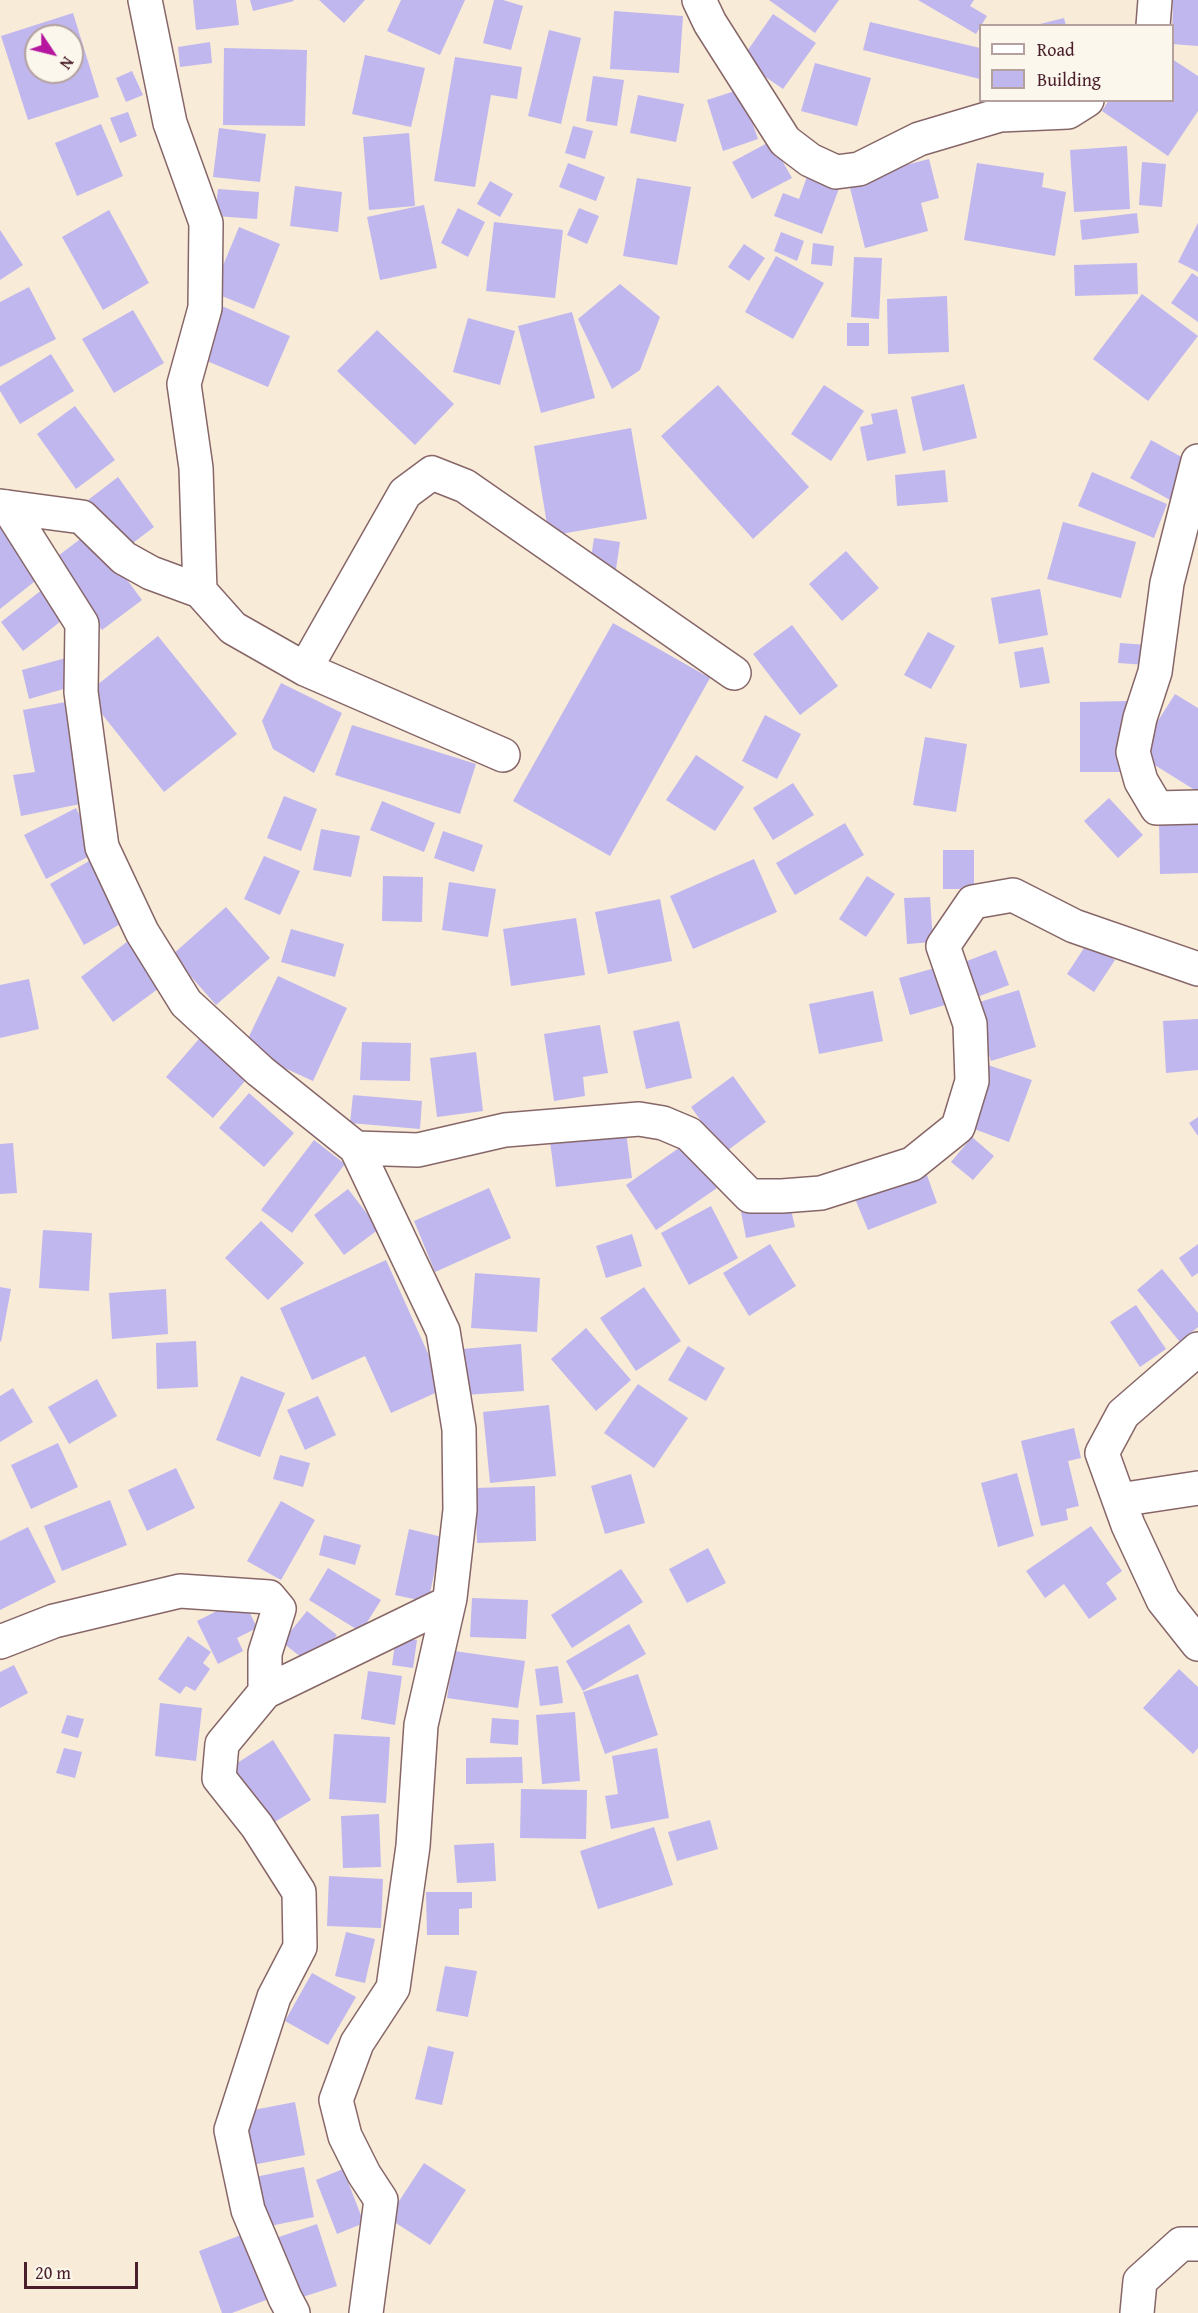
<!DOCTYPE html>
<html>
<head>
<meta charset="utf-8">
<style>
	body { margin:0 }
	#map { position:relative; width:1198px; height:2313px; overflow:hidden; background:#f8ebd8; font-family:"Gentium Book Plus",serif }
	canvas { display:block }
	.legend { position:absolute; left:979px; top:24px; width:195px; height:78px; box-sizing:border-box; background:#fbf7ec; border:2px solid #b4a19f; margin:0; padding:8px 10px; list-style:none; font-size:18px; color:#4a1f2b }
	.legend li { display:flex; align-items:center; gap:12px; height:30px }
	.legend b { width:30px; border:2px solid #b4a19f }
	.north { position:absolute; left:24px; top:24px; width:60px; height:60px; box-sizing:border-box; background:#fbf7ec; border:2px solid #b4a19f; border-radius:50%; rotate:125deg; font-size:16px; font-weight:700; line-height:24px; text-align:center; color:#4a1f2b }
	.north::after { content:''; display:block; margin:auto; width:21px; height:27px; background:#b5179e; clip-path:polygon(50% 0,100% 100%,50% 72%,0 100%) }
	.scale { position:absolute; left:24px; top:2262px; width:114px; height:27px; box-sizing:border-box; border:3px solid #4a1f2b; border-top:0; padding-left:8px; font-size:18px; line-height:21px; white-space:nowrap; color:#4a1f2b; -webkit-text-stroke:4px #fbf7ec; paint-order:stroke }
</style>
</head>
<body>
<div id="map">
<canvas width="1198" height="2313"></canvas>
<ul class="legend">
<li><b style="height:8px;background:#fff"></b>Road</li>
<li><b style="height:16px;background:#c0b7ee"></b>Building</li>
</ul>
<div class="north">N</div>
<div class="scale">20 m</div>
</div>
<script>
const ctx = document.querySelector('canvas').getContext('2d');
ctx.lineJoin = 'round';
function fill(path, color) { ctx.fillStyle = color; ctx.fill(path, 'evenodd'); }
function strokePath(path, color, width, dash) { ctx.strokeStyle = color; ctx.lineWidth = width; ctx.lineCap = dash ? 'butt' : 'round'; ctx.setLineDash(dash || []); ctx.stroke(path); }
const building = new Path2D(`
	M 193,0 L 236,0 L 239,25 L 196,30 Z
	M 250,0 L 293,0 L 294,1 L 253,11 Z
	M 319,0 L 365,0 L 344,23 Z
	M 401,0 L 465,0 L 440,55 L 387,31 Z
	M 494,0 L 503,0 L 523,6 L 511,50 L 483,43 Z
	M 769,0 L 839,0 L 815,33 Z
	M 918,0 L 974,0 L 970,6 L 987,16 L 976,34 Z
	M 1173,0 L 1198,0 L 1198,46 L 1172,44 Z
	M 614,11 L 683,16 L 679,73 L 610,69 Z
	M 73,13 L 99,97 L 28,120 L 1,36 ZM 36,36 L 72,36 L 72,72 L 36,72 Z
	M 773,14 L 816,43 L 783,89 L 741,60 Z
	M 1064,18 L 1066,26 L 1036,26 L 1036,25 Z
	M 870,22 L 980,48 L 980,79 L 863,50 Z
	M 549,30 L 581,38 L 561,124 L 528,116 Z
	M 210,42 L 212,63 L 180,67 L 178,47 Z
	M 224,48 L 307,50 L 305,126 L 223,125 Z
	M 365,55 L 425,68 L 411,127 L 352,114 Z
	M 455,57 L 522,67 L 517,99 L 491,95 L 475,187 L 434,181 Z
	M 1172,59 L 1198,76 L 1198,111 L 1168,156 L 1102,111 L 1109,100 L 1172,100 Z
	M 815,63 L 871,78 L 857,126 L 801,111 Z
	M 132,71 L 143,95 L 126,102 L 116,78 Z
	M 593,76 L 624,80 L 617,126 L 586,121 Z
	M 741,89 L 758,139 L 723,151 L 707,100 Z
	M 638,95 L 684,104 L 676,142 L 630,133 Z
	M 128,112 L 137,136 L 120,143 L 110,118 Z
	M 101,124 L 123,176 L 77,196 L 55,143 Z
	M 573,126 L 593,131 L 585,159 L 565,153 Z
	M 219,128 L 266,134 L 260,182 L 213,177 Z
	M 409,133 L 415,206 L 369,210 L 363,137 Z
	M 771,141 L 792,178 L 752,199 L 732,162 Z
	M 1127,146 L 1130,209 L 1074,212 L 1070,150 Z
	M 929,159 L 939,198 L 921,203 L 928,231 L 865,248 L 848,180 Z
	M 1142,162 L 1166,164 L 1162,207 L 1139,205 Z
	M 568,163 L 605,177 L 596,201 L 559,187 Z
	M 977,163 L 1044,173 L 1042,187 L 1066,192 L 1055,256 L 964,240 Z
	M 808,174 L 840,186 L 822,234 L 774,216 L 783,193 L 799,199 Z
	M 637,178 L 691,187 L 677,265 L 623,256 Z
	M 490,181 L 513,194 L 500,217 L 477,204 Z
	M 295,186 L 342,192 L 338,232 L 290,226 Z
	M 218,189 L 259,192 L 257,219 L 215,216 Z
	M 424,205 L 437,268 L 380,280 L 367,217 Z
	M 458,208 L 485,222 L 468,257 L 441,243 Z
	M 579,208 L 599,216 L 587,244 L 567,235 Z
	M 109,210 L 149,283 L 103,310 L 62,237 Z
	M 1137,213 L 1139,233 L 1082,240 L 1080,220 Z
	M 494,222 L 563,230 L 555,298 L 486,291 Z
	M 1198,223 L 1198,272 L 1178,262 Z
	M 239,227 L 280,244 L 254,309 L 212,292 Z
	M 0,230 L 23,265 L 0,280 Z
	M 781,232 L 804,241 L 797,261 L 774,251 Z
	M 813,243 L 834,246 L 832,266 L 811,264 Z
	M 744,244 L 765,258 L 749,281 L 728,267 Z
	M 776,256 L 824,283 L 793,339 L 745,312 Z
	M 854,257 L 882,258 L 879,319 L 851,317 Z
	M 1137,263 L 1138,294 L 1075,296 L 1074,265 Z
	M 1192,273 L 1198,277 L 1198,322 L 1171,303 Z
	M 620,284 L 660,317 L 640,370 L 612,389 L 578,319 Z
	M 29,287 L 56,339 L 0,367 L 0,302 Z
	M 1142,294 L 1198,336 L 1148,401 L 1093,359 Z
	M 947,296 L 949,352 L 888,354 L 887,299 Z
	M 222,306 L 290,336 L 268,387 L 200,358 Z
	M 133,310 L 164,363 L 114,393 L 82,339 Z
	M 572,312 L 595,398 L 541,413 L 518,326 Z
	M 468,318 L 515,331 L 500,385 L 453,372 Z
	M 847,323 L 869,323 L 869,346 L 847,346 Z
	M 377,330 L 454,404 L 415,445 L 337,371 Z
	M 51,354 L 74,391 L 20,424 L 0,391 L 0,386 Z
	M 964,384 L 977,438 L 923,451 L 911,397 Z
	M 718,385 L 809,487 L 753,539 L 661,436 Z
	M 824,385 L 864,411 L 831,461 L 791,434 Z
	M 75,406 L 115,460 L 76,489 L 37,434 Z
	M 897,409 L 906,453 L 867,461 L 860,427 L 873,424 L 871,414 Z
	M 631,428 L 647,519 L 549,536 L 534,446 Z
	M 1151,440 L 1194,464 L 1172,501 L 1130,478 Z
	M 945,470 L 948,502 L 897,506 L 895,475 Z
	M 1092,472 L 1167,504 L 1154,538 L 1078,506 Z
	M 118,477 L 154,527 L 125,549 L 88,500 Z
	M 1063,522 L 1136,542 L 1121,598 L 1047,579 Z
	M 4,523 L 44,574 L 0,609 L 0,526 Z
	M 91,531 L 142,600 L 102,630 L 50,562 Z
	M 594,538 L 620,542 L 616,569 L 590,565 Z
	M 846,551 L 879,588 L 842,621 L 809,584 Z
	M 48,585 L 70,614 L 23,651 L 1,622 Z
	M 1040,589 L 1048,635 L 999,644 L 991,598 Z
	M 613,623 L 710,678 L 610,856 L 513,801 Z
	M 792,625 L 838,686 L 800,715 L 753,654 Z
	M 928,632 L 955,646 L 931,689 L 904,675 Z
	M 158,636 L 237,734 L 164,792 L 86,694 Z
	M 1120,643 L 1148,645 L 1147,665 L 1118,663 Z
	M 1043,647 L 1050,683 L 1020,688 L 1014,652 Z
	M 66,658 L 74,686 L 29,699 L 22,670 Z
	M 281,683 L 342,713 L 314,773 L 273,749 L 262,721 Z
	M 1175,694 L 1198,708 L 1198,792 L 1137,754 Z
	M 71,701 L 90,802 L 21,816 L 13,775 L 35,772 L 23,710 Z
	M 1128,701 L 1128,772 L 1080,772 L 1080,702 Z
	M 765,715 L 801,734 L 777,779 L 742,761 Z
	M 352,725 L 476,764 L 460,814 L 335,775 Z
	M 925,737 L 967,744 L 956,812 L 913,805 Z
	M 696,755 L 744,787 L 715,831 L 666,800 Z
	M 793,783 L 814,815 L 773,840 L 753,808 Z
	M 284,796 L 317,809 L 301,851 L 267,838 Z
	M 1109,798 L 1143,835 L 1118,858 L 1084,821 Z
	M 382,801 L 435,823 L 424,852 L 370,830 Z
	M 76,808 L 99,851 L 46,879 L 24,835 Z
	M 1159,821 L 1198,821 L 1198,873 L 1160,874 Z
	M 845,823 L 864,855 L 795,895 L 776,863 Z
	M 321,829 L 360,836 L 351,877 L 313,870 Z
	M 443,831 L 483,845 L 474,872 L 434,858 Z
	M 943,850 L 974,850 L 974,889 L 943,889 Z
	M 264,856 L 300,871 L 280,915 L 244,899 Z
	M 94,858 L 129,919 L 84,945 L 50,884 Z
	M 754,859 L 777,912 L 693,949 L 670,896 Z
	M 383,876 L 423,877 L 422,922 L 382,921 Z
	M 867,876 L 895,894 L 866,937 L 839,919 Z
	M 449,882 L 496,889 L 488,937 L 442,930 Z
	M 930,897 L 933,942 L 907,944 L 904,898 Z
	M 660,899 L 672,961 L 608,974 L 595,912 Z
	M 226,907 L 270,958 L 216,1005 L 172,955 Z
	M 576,918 L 585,975 L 511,986 L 503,929 Z
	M 291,929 L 344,944 L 335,977 L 281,962 Z
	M 132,938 L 166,983 L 113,1022 L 81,977 Z
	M 1088,942 L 1115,960 L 1094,992 L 1067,974 Z
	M 996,950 L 1009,985 L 972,999 L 959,964 Z
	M 935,968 L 945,1005 L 910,1015 L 899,978 Z
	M 278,976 L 347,1008 L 313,1081 L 243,1049 Z
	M 29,979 L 39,1029 L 0,1038 L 0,985 Z
	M 1019,990 L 1036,1047 L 991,1061 L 973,1004 Z
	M 873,991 L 883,1041 L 819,1054 L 809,1004 Z
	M 1198,1019 L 1198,1070 L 1166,1073 L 1163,1021 Z
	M 679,1021 L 692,1078 L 646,1089 L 633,1031 Z
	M 600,1025 L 608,1073 L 583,1077 L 585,1096 L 554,1101 L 544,1034 Z
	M 205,1032 L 252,1073 L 213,1118 L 166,1077 Z
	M 362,1042 L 411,1043 L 410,1081 L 360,1080 Z
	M 476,1052 L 483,1111 L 437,1117 L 430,1058 Z
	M 988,1065 L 1032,1080 L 1009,1142 L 966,1126 Z
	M 733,1076 L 766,1122 L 724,1153 L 691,1107 Z
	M 249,1093 L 294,1133 L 264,1167 L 219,1128 Z
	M 353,1095 L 422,1101 L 420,1129 L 350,1123 Z
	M 1198,1117 L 1198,1136 L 1189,1123 Z
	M 625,1124 L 632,1178 L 556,1187 L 549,1134 Z
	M 972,1137 L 994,1156 L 973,1180 L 951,1162 Z
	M 314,1140 L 345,1164 L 292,1233 L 261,1210 Z
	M 13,1143 L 17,1193 L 0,1194 L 0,1144 Z
	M 686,1143 L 717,1188 L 656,1230 L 626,1185 Z
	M 924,1167 L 937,1203 L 868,1230 L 853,1194 Z
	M 489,1188 L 511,1238 L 435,1272 L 414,1221 Z
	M 348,1189 L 379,1229 L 344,1255 L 314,1215 Z
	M 789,1201 L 795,1227 L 746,1238 L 741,1212 Z
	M 711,1206 L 738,1258 L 689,1285 L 661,1233 Z
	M 261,1221 L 304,1263 L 268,1300 L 225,1258 Z
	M 43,1230 L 92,1233 L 89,1291 L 39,1288 Z
	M 632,1234 L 642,1266 L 606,1278 L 596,1246 Z
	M 770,1244 L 796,1286 L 749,1316 L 723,1273 Z
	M 1198,1244 L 1198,1273 L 1192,1277 L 1179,1258 Z
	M 386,1260 L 444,1389 L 391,1413 L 365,1356 L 312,1380 L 280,1308 Z
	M 1162,1269 L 1198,1313 L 1198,1327 L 1180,1342 L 1137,1290 Z
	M 475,1273 L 540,1278 L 537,1332 L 471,1328 Z
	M 0,1287 L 11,1289 L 1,1342 L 0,1341 Z
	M 644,1287 L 681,1341 L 636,1371 L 600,1318 Z
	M 166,1289 L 168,1334 L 112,1339 L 109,1293 Z
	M 1136,1305 L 1166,1349 L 1140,1367 L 1110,1322 Z
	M 586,1328 L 631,1380 L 596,1411 L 551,1359 Z
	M 196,1341 L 198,1387 L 157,1389 L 156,1343 Z
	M 521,1344 L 524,1391 L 465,1395 L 462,1349 Z
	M 688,1346 L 725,1368 L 706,1401 L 668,1380 Z
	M 241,1376 L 285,1393 L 260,1457 L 216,1440 Z
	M 97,1379 L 117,1416 L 69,1444 L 48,1407 Z
	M 638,1384 L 688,1418 L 654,1468 L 604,1433 Z
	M 13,1388 L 33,1422 L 0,1442 L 0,1396 Z
	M 318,1396 L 336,1435 L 305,1450 L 287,1410 Z
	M 549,1405 L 556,1476 L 490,1483 L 483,1412 Z
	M 1074,1428 L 1081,1458 L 1068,1461 L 1079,1506 L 1066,1509 L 1068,1520 L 1041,1526 L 1021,1441 Z
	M 58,1443 L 78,1487 L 31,1509 L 11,1465 Z
	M 280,1455 L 310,1463 L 303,1487 L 273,1479 Z
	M 176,1468 L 195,1508 L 147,1531 L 128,1490 Z
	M 1017,1473 L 1034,1536 L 998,1547 L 981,1483 Z
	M 631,1474 L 645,1523 L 605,1534 L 591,1486 Z
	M 535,1486 L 536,1541 L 477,1543 L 475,1488 Z
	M 110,1500 L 127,1545 L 62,1571 L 44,1526 Z
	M 281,1501 L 315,1520 L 281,1580 L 247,1561 Z
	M 1091,1526 L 1122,1571 L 1106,1583 L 1117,1599 L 1089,1619 L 1064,1584 L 1045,1598 L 1026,1571 Z
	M 28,1527 L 56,1582 L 0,1610 L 0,1541 Z
	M 409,1529 L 442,1537 L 428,1602 L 395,1595 Z
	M 324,1535 L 361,1545 L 355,1565 L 319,1555 Z
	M 708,1548 L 726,1583 L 687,1603 L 669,1569 Z
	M 328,1568 L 381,1600 L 361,1632 L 309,1600 Z
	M 621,1569 L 643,1602 L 572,1648 L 551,1615 Z
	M 243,1598 L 257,1628 L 237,1638 L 243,1651 L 218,1664 L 197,1621 Z
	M 472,1598 L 528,1600 L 526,1639 L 470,1637 Z
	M 307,1611 L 337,1635 L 312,1666 L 282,1642 Z
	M 629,1624 L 646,1654 L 583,1691 L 566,1661 Z
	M 188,1636 L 211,1652 L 203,1663 L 210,1669 L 195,1691 L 186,1686 L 180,1694 L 158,1679 Z
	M 396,1637 L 417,1640 L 413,1668 L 392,1665 Z
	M 454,1651 L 525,1661 L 518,1708 L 447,1698 Z
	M 14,1665 L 28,1693 L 0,1708 L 0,1672 Z
	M 558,1666 L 563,1703 L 540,1706 L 535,1669 Z
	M 1179,1669 L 1198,1687 L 1198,1748 L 1193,1754 L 1143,1708 Z
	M 368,1671 L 402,1676 L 395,1725 L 361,1719 Z
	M 638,1674 L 658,1735 L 605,1754 L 583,1692 Z
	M 160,1703 L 202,1708 L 196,1761 L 155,1756 Z
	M 575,1712 L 580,1781 L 542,1784 L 536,1715 Z
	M 67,1715 L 84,1719 L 78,1738 L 61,1733 Z
	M 492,1718 L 519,1720 L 518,1745 L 490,1743 Z
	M 334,1734 L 390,1737 L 386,1803 L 329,1799 Z
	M 273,1740 L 311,1800 L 268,1826 L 231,1767 Z
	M 64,1748 L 82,1752 L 75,1778 L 56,1773 Z
	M 657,1748 L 669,1818 L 611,1829 L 605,1796 L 618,1794 L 612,1756 Z
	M 522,1757 L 523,1783 L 466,1784 L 466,1758 Z
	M 521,1789 L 587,1790 L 586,1839 L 520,1838 Z
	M 379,1814 L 381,1867 L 343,1868 L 341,1816 Z
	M 710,1820 L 718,1849 L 677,1861 L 668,1832 Z
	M 654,1827 L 673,1885 L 598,1909 L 580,1851 Z
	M 494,1843 L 496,1881 L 457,1883 L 454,1845 Z
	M 329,1876 L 383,1879 L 381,1928 L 327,1926 Z
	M 426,1892 L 472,1892 L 472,1908 L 459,1909 L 459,1935 L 427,1935 Z
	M 346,1932 L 375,1939 L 365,1983 L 335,1976 Z
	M 445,1966 L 477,1971 L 468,2017 L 436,2011 Z
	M 312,1973 L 356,1997 L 328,2045 L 285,2021 Z
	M 428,2046 L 454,2052 L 442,2105 L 415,2099 Z
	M 295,2102 L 305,2155 L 252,2165 L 243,2112 Z
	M 424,2163 L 466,2190 L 430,2245 L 388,2218 Z
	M 304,2167 L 314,2217 L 265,2227 L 255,2177 Z
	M 343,2169 L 364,2223 L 337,2234 L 316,2180 Z
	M 317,2224 L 337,2286 L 296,2299 L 276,2238 Z
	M 249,2232 L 274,2297 L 232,2313 L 222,2313 L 199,2251 Z`);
const street = new Path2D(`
	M 145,0 L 170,123 L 206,223 L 205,308 L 184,384 L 196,468 L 200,591 L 233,628 L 305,669 L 503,755
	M 699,0 L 710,23 L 785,141 L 810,160 L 836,172 L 859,169 L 919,139 L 1000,115 L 1068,112 L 1087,100
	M 1153,26 L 1155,0
	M 1198,461 L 1167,583 L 1155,672 L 1140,718 L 1133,752 L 1141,781 L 1157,808 L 1198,807
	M 0,506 L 82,517 L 124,558 L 151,573 L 200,591
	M 8,507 L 82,624 L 81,692 L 102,847 L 142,932 L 186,1003 L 260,1071 L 356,1148 L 443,1331 L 459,1429 L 460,1510 L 450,1598 L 421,1725 L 413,1846 L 393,1988 L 357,2043 L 336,2100 L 345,2136 L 364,2174 L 381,2200 L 366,2313
	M 305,669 L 405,493 L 432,473 L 465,486 L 734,673
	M 356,1148 L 418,1150 L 505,1130 L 639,1119 L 663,1123 L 689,1134 L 750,1196 L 782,1196 L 821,1193 L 912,1164 L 958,1127 L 972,1081 L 970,1024 L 943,946 L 973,902 L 1013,895 L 1074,926 L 1198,969
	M 1198,1349 L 1123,1414 L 1102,1453 L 1128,1525 L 1163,1600 L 1198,1644
	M 1119,1500 L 1198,1488
	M 0,1642 L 54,1621 L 180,1591 L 269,1597 L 279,1609 L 265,1653 L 265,1692
	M 293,2313 L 285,2298 L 248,2210 L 231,2130 L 274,1997 L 300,1947 L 299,1892 L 257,1826 L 219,1778 L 222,1744 L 265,1692 L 448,1603
	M 1137,2313 L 1140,2281 L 1181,2244 L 1198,2244`);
fill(building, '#c0b7ee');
strokePath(street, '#876668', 36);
strokePath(street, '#fff', 33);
</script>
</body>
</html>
